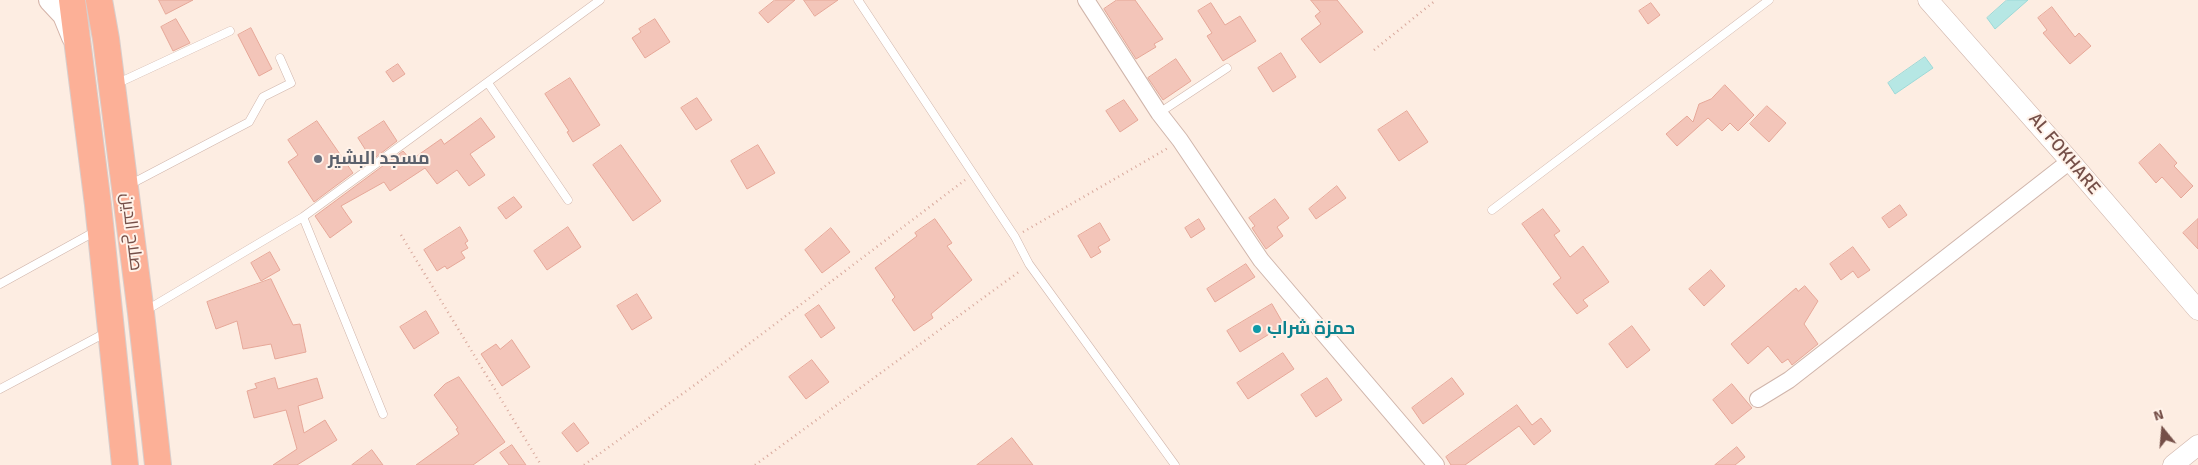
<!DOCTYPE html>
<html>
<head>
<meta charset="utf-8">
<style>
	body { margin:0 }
	#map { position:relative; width:2198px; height:465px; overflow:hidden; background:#fdede2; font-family:Signika,sans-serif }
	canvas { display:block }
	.north { position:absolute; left:2138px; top:405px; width:50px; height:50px; -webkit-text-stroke:4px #fff2e9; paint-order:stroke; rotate:343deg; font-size:14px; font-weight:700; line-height:20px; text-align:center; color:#754f48 }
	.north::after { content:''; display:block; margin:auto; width:18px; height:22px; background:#754f48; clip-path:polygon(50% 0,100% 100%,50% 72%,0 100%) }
</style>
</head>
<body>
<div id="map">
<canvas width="2198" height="465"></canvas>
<div class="north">N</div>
</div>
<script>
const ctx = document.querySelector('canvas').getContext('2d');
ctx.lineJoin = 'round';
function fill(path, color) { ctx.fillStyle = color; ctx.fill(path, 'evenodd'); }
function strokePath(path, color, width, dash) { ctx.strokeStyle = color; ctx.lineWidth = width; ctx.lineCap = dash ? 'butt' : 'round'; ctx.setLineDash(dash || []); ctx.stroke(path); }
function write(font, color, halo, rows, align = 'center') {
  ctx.font = font + ' Signika,Cairo,sans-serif'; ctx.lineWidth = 4; ctx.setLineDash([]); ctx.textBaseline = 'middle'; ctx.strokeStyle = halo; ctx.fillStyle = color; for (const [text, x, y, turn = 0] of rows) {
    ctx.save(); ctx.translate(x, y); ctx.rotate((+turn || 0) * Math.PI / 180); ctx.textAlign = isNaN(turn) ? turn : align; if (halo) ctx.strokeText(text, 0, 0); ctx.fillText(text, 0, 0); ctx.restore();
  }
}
const water = new Path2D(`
	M 2007,0 L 2028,0 L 1995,29 L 1987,18 Z
	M 1925,57 L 1933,68 L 1895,94 L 1888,83 Z`);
const building = new Path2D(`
	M 159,0 L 193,0 L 166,14 Z
	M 775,0 L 795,0 L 768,23 L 759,13 Z
	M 804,0 L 838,0 L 815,16 Z
	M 1117,0 L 1135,0 L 1163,39 L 1154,44 L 1156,47 L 1136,59 L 1104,9 Z
	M 1311,0 L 1337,0 L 1363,32 L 1320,63 L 1301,39 L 1321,24 L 1315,16 L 1320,12 Z
	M 1211,3 L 1225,25 L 1240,16 L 1256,41 L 1223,61 L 1207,36 L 1212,33 L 1198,11 Z
	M 1651,3 L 1660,15 L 1648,24 L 1639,11 Z
	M 2052,7 L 2075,37 L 2079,33 L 2091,46 L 2070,64 L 2043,33 L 2047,30 L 2038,18 Z
	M 176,19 L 190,43 L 173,51 L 161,27 Z
	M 655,19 L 670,42 L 645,58 L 632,38 L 641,32 L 639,29 Z
	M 251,28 L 272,69 L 259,76 L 238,35 Z
	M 1281,53 L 1296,77 L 1273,92 L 1258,68 Z
	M 1176,59 L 1191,81 L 1163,100 L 1148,78 Z
	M 398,64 L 405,74 L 393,82 L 386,72 Z
	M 570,78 L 600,125 L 573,142 L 567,132 L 569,131 L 545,94 Z
	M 1725,85 L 1754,115 L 1738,131 L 1730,123 L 1722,131 L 1708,118 L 1677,146 L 1666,134 L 1687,116 L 1693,122 L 1699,104 L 1711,99 Z
	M 697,98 L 712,120 L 696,130 L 681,108 Z
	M 1124,100 L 1138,120 L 1120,132 L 1106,111 Z
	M 1767,106 L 1786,123 L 1769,142 L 1750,124 Z
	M 1407,111 L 1428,142 L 1399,161 L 1378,130 Z
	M 481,118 L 495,137 L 470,154 L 485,175 L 469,186 L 457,170 L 437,184 L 425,168 L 390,191 L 384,182 L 341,206 L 352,222 L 330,238 L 315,216 L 403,151 L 411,160 L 441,139 L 444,144 Z
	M 317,121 L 353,173 L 314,202 L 288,162 L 298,155 L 288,140 Z
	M 384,121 L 397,141 L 372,160 L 358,138 Z
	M 2160,144 L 2177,163 L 2174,166 L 2193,186 L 2181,198 L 2162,177 L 2156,183 L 2139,163 Z
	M 621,145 L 661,201 L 633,221 L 593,165 Z
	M 758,145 L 775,173 L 747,189 L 731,161 Z
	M 1337,186 L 1346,198 L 1316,219 L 1309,209 Z
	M 514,197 L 522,207 L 506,219 L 498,208 Z
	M 1275,199 L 1289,218 L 1277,227 L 1283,236 L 1266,249 L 1252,228 L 1255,226 L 1249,218 Z
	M 1900,205 L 1907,215 L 1889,228 L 1882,218 Z
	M 1543,209 L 1560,231 L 1554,235 L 1570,257 L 1583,246 L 1609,282 L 1583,300 L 1588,306 L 1577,314 L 1553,284 L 1561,278 L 1522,224 Z
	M 935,219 L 952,243 L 947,246 L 972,280 L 931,314 L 933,318 L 914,331 L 892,300 L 895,297 L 875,268 L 917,236 L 915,233 Z
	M 1199,219 L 1205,229 L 1191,238 L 1185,228 Z
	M 2198,219 L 2198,249 L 2183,233 Z
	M 1100,223 L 1110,240 L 1098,247 L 1101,252 L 1091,258 L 1078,236 Z
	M 460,227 L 468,241 L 465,243 L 468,248 L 461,252 L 465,258 L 447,269 L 445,266 L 437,271 L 424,250 Z
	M 568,227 L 581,247 L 547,270 L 534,251 Z
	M 831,228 L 850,252 L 822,273 L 805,250 Z
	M 1853,247 L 1870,270 L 1858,278 L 1853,271 L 1841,280 L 1830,264 Z
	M 270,252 L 280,270 L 261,281 L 251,263 Z
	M 1246,264 L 1255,277 L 1215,302 L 1207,289 Z
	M 1711,270 L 1725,286 L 1704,306 L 1689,289 Z
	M 271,279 L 293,325 L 300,324 L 306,352 L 275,359 L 271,344 L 243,349 L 237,321 L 216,329 L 207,302 Z
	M 1805,286 L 1818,301 L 1804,324 L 1818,344 L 1792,365 L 1788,359 L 1782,363 L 1768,346 L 1748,364 L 1731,344 L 1796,288 L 1798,291 Z
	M 637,294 L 652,318 L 632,330 L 617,306 Z
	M 1272,304 L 1284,325 L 1240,352 L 1227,331 Z
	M 819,305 L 835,328 L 821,338 L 805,315 Z
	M 426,311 L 439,333 L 414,349 L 400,327 Z
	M 1632,326 L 1650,350 L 1627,368 L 1609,344 Z
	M 512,340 L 530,367 L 502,386 L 481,354 L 496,344 L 500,349 Z
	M 1283,353 L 1294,369 L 1248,399 L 1237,383 Z
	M 812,360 L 829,382 L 806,399 L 789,377 Z
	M 459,377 L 505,442 L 473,465 L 416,465 L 459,434 L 456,429 L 458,428 L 434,395 L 445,384 Z
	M 275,378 L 278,389 L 317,378 L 323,398 L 298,406 L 304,433 L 325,420 L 337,440 L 297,465 L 273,465 L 297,449 L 286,410 L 254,418 L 247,391 L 257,388 L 255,384 Z
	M 1327,378 L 1342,400 L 1316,417 L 1301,395 Z
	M 1452,378 L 1464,394 L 1423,424 L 1412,408 Z
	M 1732,384 L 1752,408 L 1732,424 L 1713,400 Z
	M 1517,405 L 1532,425 L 1541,418 L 1551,431 L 1534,445 L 1519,426 L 1465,465 L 1451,465 L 1446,457 Z
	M 574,423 L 589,443 L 577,452 L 562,433 Z
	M 1012,438 L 1033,465 L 977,465 Z
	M 512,445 L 526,465 L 509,465 L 500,453 Z
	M 1737,447 L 1745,457 L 1735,465 L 1715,465 Z
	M 372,450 L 383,465 L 352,465 Z`);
const path = new Path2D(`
	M 1374,50 L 1436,0
	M 1023,232 L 1168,148
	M 401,235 L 541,465
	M 584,465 L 696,384 L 965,180
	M 755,465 L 1020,271`);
const service = new Path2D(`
	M 858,0 L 1015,237 L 1029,264 L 1175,465
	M 488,83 L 568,200
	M 116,84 L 230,31
	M 1159,113 L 1227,68
	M 129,185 L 249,122 L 263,97 L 291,83 L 280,58
	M 1492,210 L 1769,0
	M 303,217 L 383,414
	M 0,284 L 96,231
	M 145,311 L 303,217 L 600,0
	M 0,389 L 107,332`);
const minor = new Path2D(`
	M 1086,0 L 1159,113 L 1180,140 L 1261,260 L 1436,465
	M 1758,399 L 1789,380 L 2070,161`);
const tertiary = new Path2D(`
	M 1928,0 L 2070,161 L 2198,310
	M 2173,465 L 2198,445`);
const secondary = new Path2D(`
	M 50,0 L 64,15 L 73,37`);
const trunk = new Path2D(`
	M 72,0 L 98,205 L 125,465
	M 99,0 L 106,39 L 141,313 L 158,465`);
const markers = [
	[318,159,5,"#6b7280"],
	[1257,329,5,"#0f9aa8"]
];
const streetNames = [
	["AL FOKHARE",2064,154,50],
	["صلاح الدين",131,232,83]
];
const worshipNames = [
	["مسجد البشير",328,159]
];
const cultureNames = [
	["حمزة شراب",1267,329]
];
fill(water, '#b6e7e4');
strokePath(water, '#9cd9d7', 1);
fill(building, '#f3c5b9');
strokePath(building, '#e6a798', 1);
strokePath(service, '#d0b5ab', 9);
strokePath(minor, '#d0b5ab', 18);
strokePath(tertiary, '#d0b5ab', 21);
strokePath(secondary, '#d4b3a8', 24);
strokePath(trunk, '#d8cecc', 28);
strokePath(path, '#d8a89c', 2.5, [1, 4]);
strokePath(service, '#fff', 8);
strokePath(minor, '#fff', 16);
strokePath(tertiary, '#fff', 20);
strokePath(secondary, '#fff', 22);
strokePath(trunk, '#fcb097', 26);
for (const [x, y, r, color] of markers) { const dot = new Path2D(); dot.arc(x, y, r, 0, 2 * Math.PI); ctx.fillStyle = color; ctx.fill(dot); strokePath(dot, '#fff2e9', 2); }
write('18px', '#754f48', '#fff2e9', streetNames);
write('bold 18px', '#5b616d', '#fff2e9', worshipNames, 'left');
write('bold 18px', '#0d838f', '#fff2e9', cultureNames, 'left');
</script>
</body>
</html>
